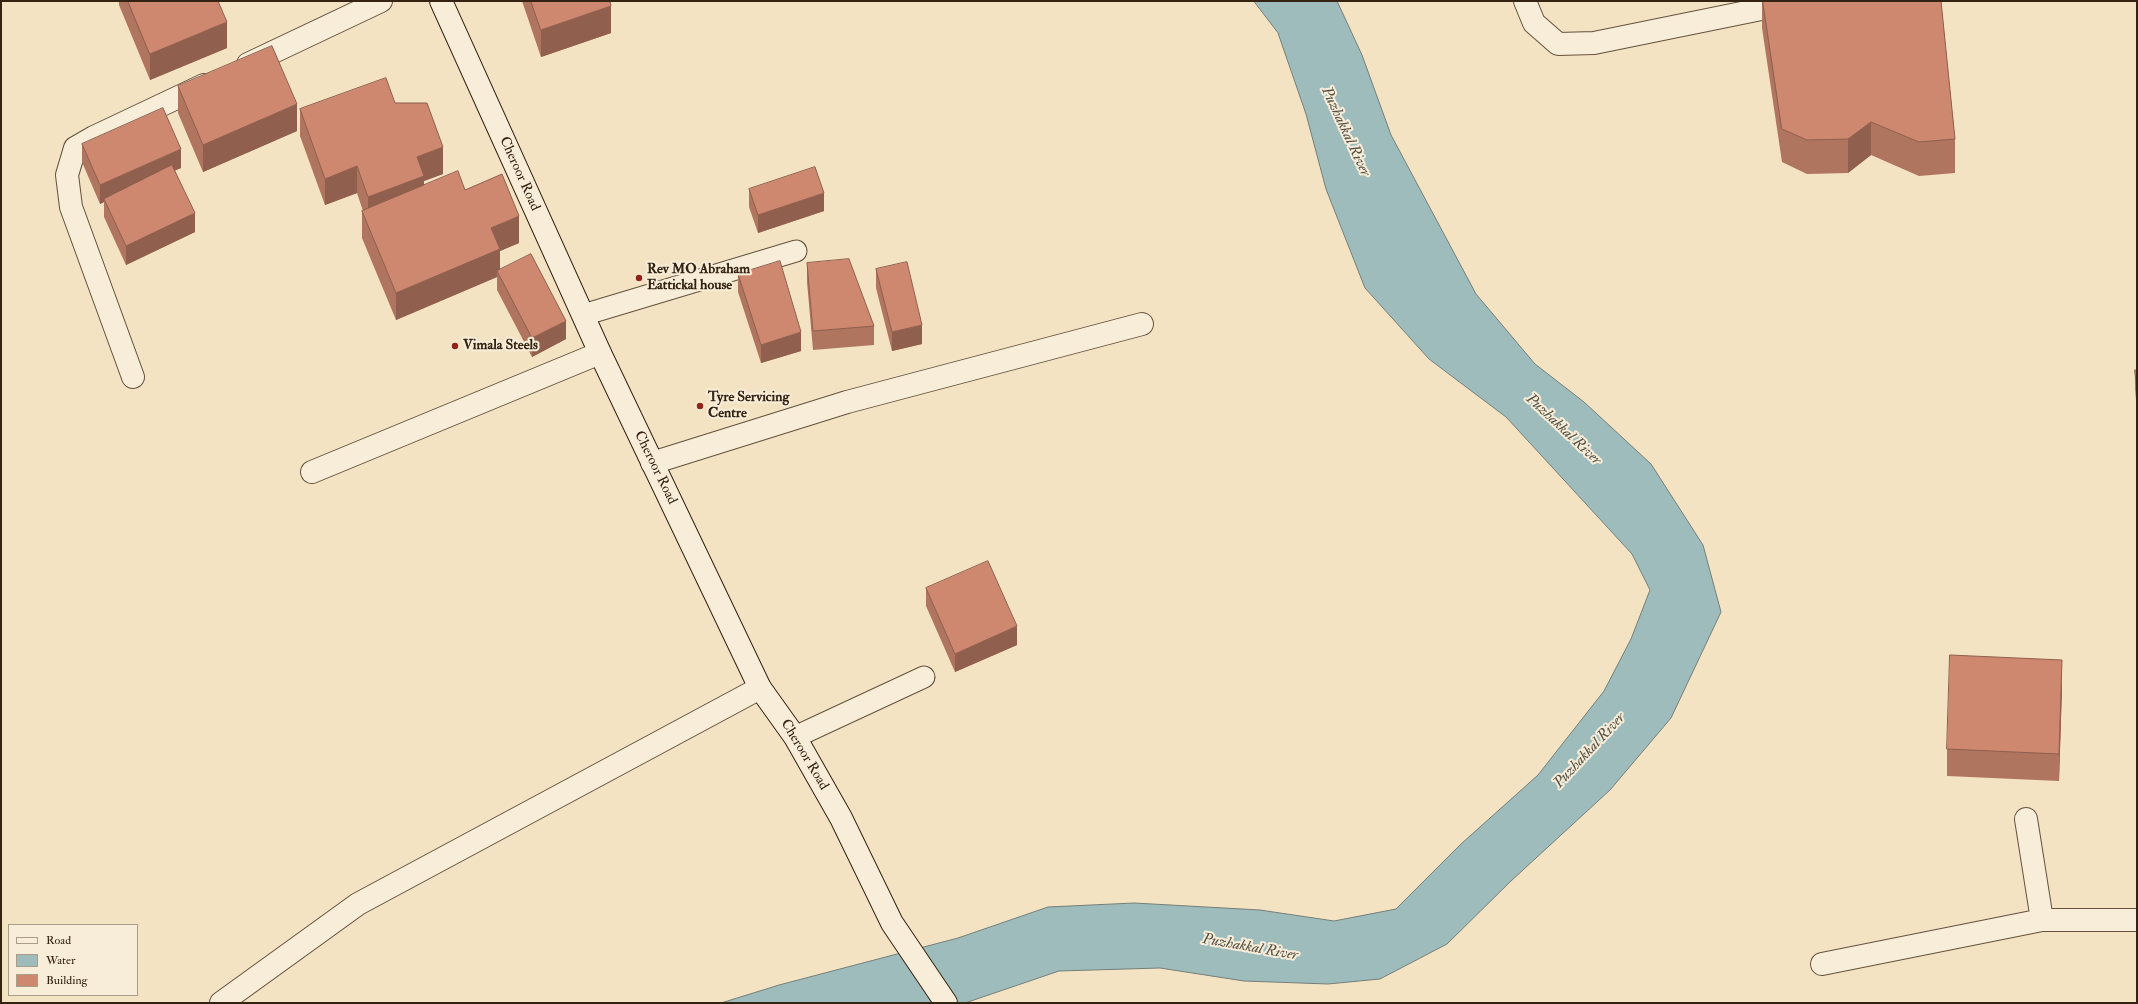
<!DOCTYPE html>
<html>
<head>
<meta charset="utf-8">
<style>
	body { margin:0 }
	#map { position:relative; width:2138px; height:1004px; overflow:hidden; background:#f3e3c3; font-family:"IM FELL Double Pica",serif }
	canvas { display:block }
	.frame { position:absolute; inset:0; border:2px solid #342212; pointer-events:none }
	.legend { position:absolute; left:8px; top:924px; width:130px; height:72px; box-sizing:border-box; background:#f7edd8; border:1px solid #a99c89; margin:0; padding:5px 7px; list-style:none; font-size:12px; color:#342212 }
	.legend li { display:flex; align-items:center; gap:8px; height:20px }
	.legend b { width:20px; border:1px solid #a99c89 }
</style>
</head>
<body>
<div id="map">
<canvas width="2138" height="1004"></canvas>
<div class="frame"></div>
<ul class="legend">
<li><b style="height:5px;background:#f7edd8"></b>Road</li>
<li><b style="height:11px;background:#9fbcbd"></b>Water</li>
<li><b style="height:11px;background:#cd886f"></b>Building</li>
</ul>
</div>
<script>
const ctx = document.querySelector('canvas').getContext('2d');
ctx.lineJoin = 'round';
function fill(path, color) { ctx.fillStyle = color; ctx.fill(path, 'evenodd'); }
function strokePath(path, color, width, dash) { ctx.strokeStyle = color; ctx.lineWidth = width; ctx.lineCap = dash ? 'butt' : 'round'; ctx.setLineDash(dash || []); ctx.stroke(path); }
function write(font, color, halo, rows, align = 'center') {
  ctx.font = font + ' "IM FELL Double Pica",serif'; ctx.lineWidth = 4; ctx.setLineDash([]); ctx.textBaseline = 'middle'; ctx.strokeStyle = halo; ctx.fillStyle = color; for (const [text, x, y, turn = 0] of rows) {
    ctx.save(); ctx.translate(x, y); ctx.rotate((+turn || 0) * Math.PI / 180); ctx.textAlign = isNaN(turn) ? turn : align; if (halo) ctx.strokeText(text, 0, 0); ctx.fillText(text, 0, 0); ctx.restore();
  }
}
const water = new Path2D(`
	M 1254,1 L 1337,1 L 1362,55 L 1391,135 L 1476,294 L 1535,364 L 1584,402 L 1651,464 L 1703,545 L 1721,612 L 1671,718 L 1610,790 L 1511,881 L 1447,944 L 1380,979 L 1328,984 L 1244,981 L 1160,968 L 1059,971 L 965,1003 L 721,1003 L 779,985 L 958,938 L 1048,907 L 1134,903 L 1260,910 L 1334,921 L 1396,909 L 1461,844 L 1538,775 L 1604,691 L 1631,639 L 1650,590 L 1632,554 L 1506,417 L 1429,359 L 1365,288 L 1326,189 L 1306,114 L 1278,33 Z`);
const service = new Path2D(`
	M 583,315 L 796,251
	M 795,737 L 924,677`);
const minor = new Path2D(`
	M 1525,1 L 1534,23 L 1558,44 L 1594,43 L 1776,6
	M 248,64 L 381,1
	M 133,377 L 71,207 L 67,175 L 75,148 L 94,137 L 204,85
	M 652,463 L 847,402 L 1142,324
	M 312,472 L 600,353
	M 2026,819 L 2042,920 L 2137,920
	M 1822,964 L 2042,920
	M 221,1003 L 358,904 L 760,688`);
const secondary = new Path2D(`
	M 441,1 L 600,353 L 760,688 L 795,737 L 841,818 L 892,923 L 946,1003`);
const wall = new Path2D(`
	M 119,1 L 218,1 L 227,48 L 150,80 L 119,5 Z
	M 522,1 L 610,1 L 611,33 L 541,57 Z
	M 1762,1 L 1941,1 L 1955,139 L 1955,173 L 1919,176 L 1871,155 L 1848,173 L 1807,174 L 1782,162 L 1762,28 Z
	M 178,86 L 297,131 L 203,172 L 178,113 Z
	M 395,103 L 443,174 L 424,181 L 424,186 L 465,190 L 519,243 L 500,251 L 500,270 L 566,339 L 532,357 L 497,290 L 497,277 L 396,320 L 362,238 L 362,211 L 363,211 L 357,193 L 325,205 L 300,136 L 300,109 Z
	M 82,144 L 181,168 L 175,170 L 195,232 L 126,265 L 104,217 L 104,202 L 100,204 L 82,162 Z
	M 749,189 L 824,211 L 758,233 L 749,207 Z
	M 807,263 L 874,326 L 874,345 L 813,350 L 807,282 Z
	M 876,269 L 922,344 L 892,351 L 876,288 Z
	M 738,274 L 801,351 L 761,363 L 738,292 Z
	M 2135,370 L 2137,370 L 2137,410 L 2135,389 Z
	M 926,588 L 1017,645 L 955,672 L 926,606 Z
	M 2062,687 L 2059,781 L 1947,776 L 1947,749 Z`);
const shadedWall = new Path2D(`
	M 611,6 L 611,33 L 541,57 L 541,30 Z
	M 227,22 L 227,48 L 150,80 L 150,54 Z
	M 297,104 L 297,131 L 203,172 L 203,145 Z
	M 1871,122 L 1871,155 L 1848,173 L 1848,139 Z
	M 443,147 L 443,174 L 424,181 L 424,203 L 368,224 L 368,197 L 417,157 Z
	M 181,149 L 181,168 L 105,201 L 104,199 L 104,202 L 100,204 L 100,185 Z
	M 357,166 L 357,193 L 325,205 L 325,179 Z
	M 824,193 L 824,211 L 758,233 L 758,215 Z
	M 195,213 L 195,232 L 126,265 L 126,246 Z
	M 519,216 L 519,243 L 500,251 L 500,276 L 497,271 L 497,277 L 396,320 L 396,293 L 491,228 Z
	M 566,321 L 566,339 L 532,357 L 532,338 Z
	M 922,325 L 922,344 L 892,351 L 892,332 Z
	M 801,332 L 801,351 L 761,363 L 761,345 Z
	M 1017,626 L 1017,645 L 955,672 L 955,654 Z
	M 2062,660 L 2062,687 L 2059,781 L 2059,754 Z`);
const building = new Path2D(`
	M 128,1 L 218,1 L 227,22 L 150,54 Z
	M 531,1 L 610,1 L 611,6 L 541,30 Z
	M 1763,1 L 1941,1 L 1955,139 L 1919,142 L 1871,122 L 1848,139 L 1807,140 L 1782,129 Z
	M 272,46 L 297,104 L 203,145 L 178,86 Z
	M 386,78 L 395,103 L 427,103 L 443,147 L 417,157 L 424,176 L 368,197 L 357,166 L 325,179 L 300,109 Z
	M 163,108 L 181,149 L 100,185 L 82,144 Z
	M 172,165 L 195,213 L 126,246 L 104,199 Z
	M 815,167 L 824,193 L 758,215 L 749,189 Z
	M 458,171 L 465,190 L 502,174 L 519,216 L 491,228 L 500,249 L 396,293 L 362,211 Z
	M 531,254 L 566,321 L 532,338 L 497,271 Z
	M 849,259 L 874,326 L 813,331 L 807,263 Z
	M 780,261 L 801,332 L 761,345 L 738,274 Z
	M 907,262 L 922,325 L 892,332 L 876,269 Z
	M 2135,370 L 2137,370 L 2137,391 Z
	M 988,561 L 1017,626 L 955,654 L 926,588 Z
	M 1950,655 L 2062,660 L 2059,754 L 1947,749 Z`);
const markers = [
	[639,278,4,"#8f2418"],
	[455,346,4,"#8f2418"],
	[700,406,4,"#8f2418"]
];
const streetNames = [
	["Cheroor Road",519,174,66],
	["Cheroor Road",655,468,64],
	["Cheroor Road",804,755,59]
];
const poiNames = [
	["Rev MO Abraham",647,270],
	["Eattickal house",647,286],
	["Vimala Steels",463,346],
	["Tyre Servicing",708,398],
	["Centre",708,414]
];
const waterNames = [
	["Puzhakkal River",1345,132,65],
	["Puzhakkal River",1563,430,43],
	["Puzhakkal River",1590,751,-47],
	["Puzhakkal River",1250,948,10]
];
fill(water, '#9fbcbd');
strokePath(water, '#747e79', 1);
strokePath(service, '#64523e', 23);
strokePath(minor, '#64523e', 24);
strokePath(secondary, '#342212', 24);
strokePath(service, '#f7edd8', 21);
strokePath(minor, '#f7edd8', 22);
strokePath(secondary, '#f7edd8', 22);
fill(wall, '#b0755f');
fill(shadedWall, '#905f4e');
fill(building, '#cd886f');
strokePath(building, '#905f4e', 1);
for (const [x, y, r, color] of markers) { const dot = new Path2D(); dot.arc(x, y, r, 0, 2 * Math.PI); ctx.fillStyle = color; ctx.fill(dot); strokePath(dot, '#f7edd8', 1.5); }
write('14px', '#342212', '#f7edd8', streetNames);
write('bold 14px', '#342212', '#f7edd8', poiNames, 'left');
write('italic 15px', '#545045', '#f7edd8', waterNames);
</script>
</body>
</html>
